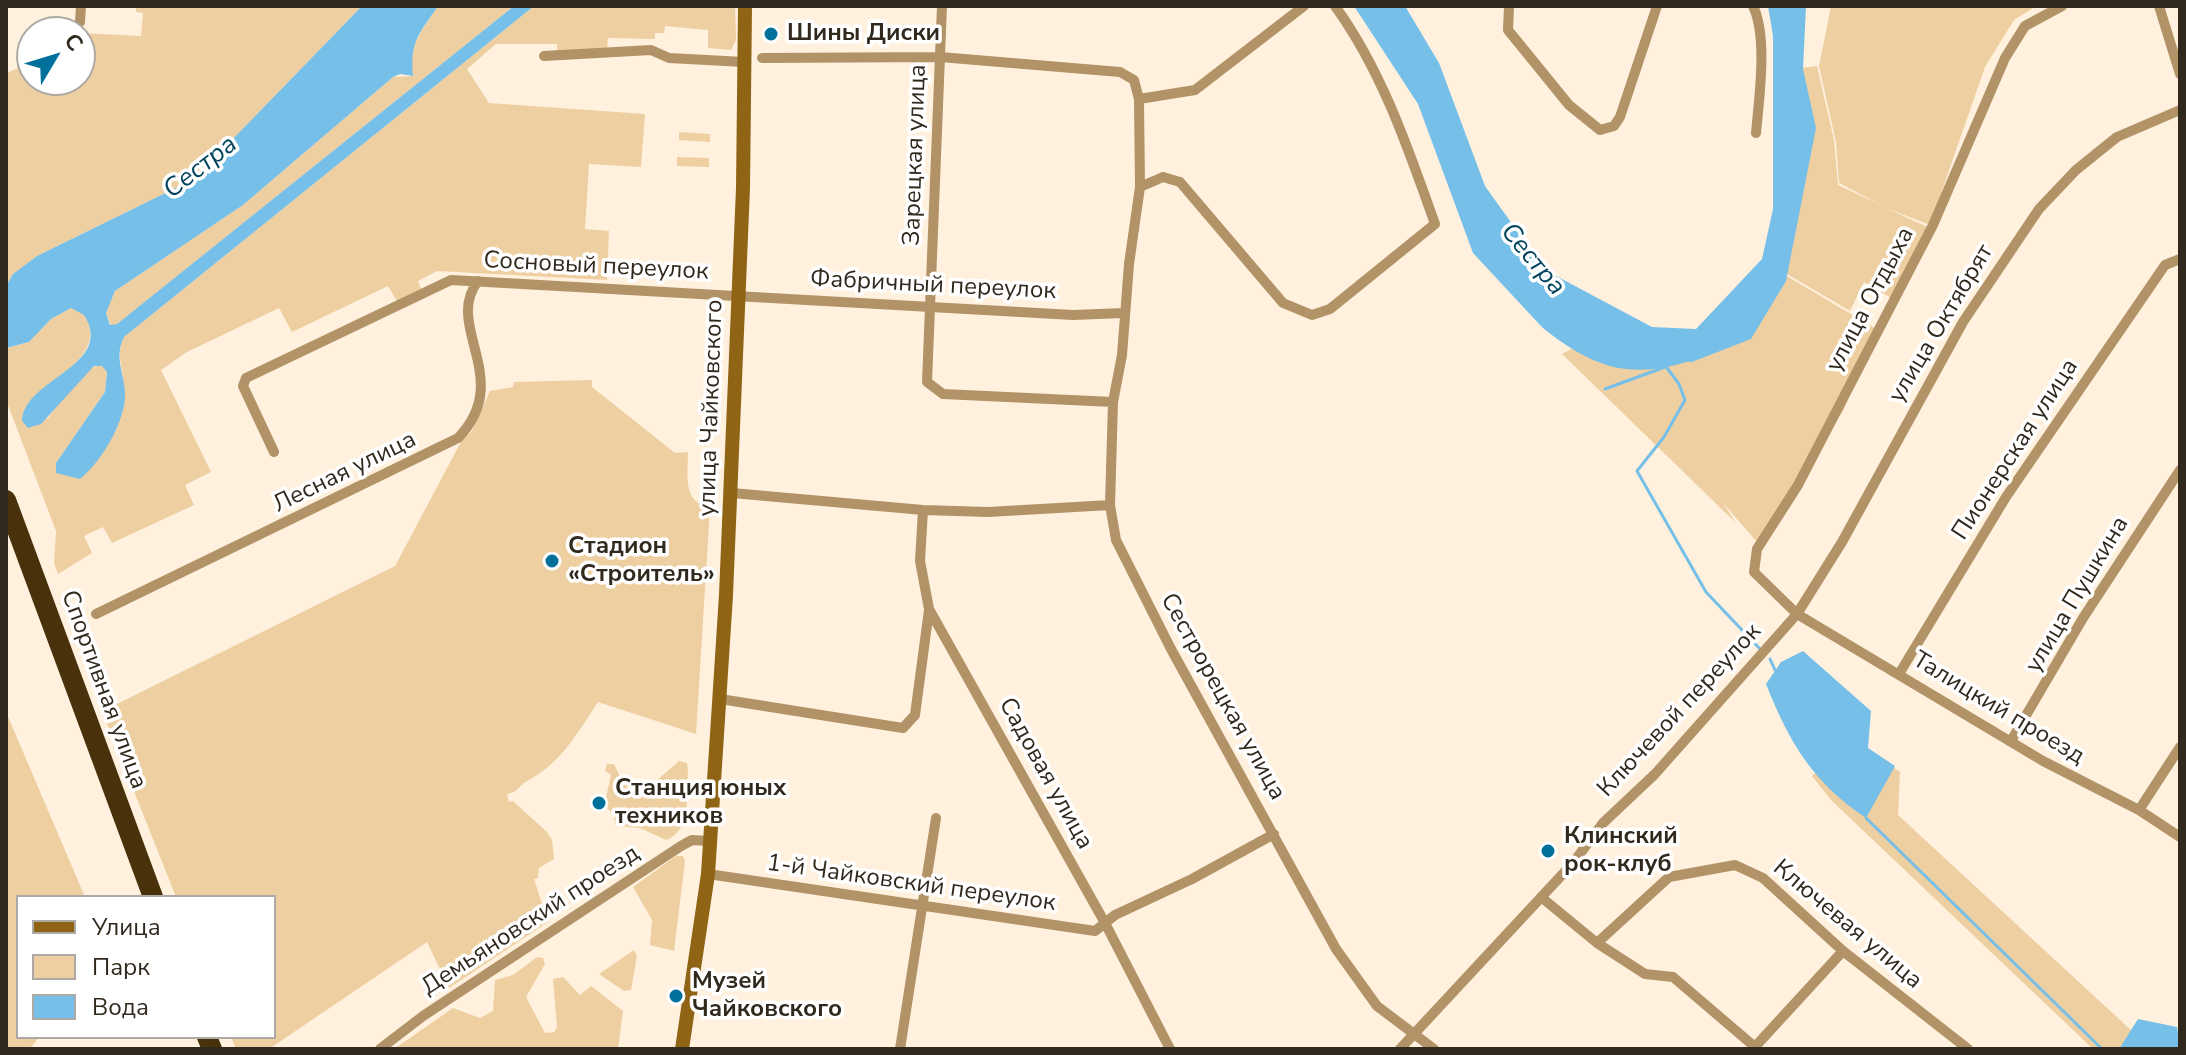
<!DOCTYPE html>
<html>
<head>
<meta charset="utf-8">
<style>
	body { margin:0 }
	#map { position:relative; width:2186px; height:1055px; overflow:hidden; background:#fff1de; font-family:"Nunito Sans",sans-serif }
	canvas { display:block }
	.frame { position:absolute; inset:0; border:8px solid #31291d; pointer-events:none }
	.legend { position:absolute; left:16px; top:895px; width:260px; height:144px; box-sizing:border-box; background:#fff; border:2px solid #ada9a5; margin:0; padding:10px 14px; list-style:none; font-size:24px; color:#31291d }
	.legend li { display:flex; align-items:center; gap:16px; height:40px }
	.legend b { width:40px; border:2px solid #ada9a5 }
	.north { position:absolute; left:16px; top:16px; width:80px; height:80px; box-sizing:border-box; background:#fff; border:2px solid #ada9a5; border-radius:50%; rotate:52deg; font-size:22px; font-weight:700; line-height:32px; text-align:center; color:#31291d }
	.north::after { content:''; display:block; margin:auto; width:28px; height:36px; background:#01719c; clip-path:polygon(50% 0,100% 100%,50% 72%,0 100%) }
</style>
</head>
<body>
<div id="map">
<canvas width="2186" height="1055"></canvas>
<div class="frame"></div>
<ul class="legend">
<li><b style="height:10px;background:#8f6415"></b>Улица</li>
<li><b style="height:22px;background:#eecfa1"></b>Парк</li>
<li><b style="height:22px;background:#76bfe8"></b>Вода</li>
</ul>
<div class="north">С</div>
</div>
<script>
const ctx = document.querySelector('canvas').getContext('2d');
ctx.lineJoin = 'round';
function fill(path, color) { ctx.fillStyle = color; ctx.fill(path, 'evenodd'); }
function strokePath(path, color, width, dash) { ctx.strokeStyle = color; ctx.lineWidth = width; ctx.lineCap = dash ? 'butt' : 'round'; ctx.setLineDash(dash || []); ctx.stroke(path); }
function write(font, color, halo, rows, align = 'center') {
  ctx.font = font + ' "Nunito Sans",sans-serif'; ctx.lineWidth = 7; ctx.setLineDash([]); ctx.textBaseline = 'middle'; ctx.strokeStyle = halo; ctx.fillStyle = color; for (const [text, x, y, turn = 0] of rows) {
    ctx.save(); ctx.translate(x, y); ctx.rotate((+turn || 0) * Math.PI / 180); ctx.textAlign = isNaN(turn) ? turn : align; if (halo) ctx.strokeText(text, 0, 0); ctx.fillText(text, 0, 0); ctx.restore();
  }
}
const green = new Path2D(`
	M 136,6 L 362,6 L 194,179 L 37,256 L 13,274 L 6,286 L 6,73 L 32,63 L 32,80 L 80,80 L 80,33 L 141,36 L 143,13 L 136,12 Z
	M 438,6 L 514,6 L 117,324 L 111,326 L 106,313 L 115,291 L 243,205 L 393,77 L 412,76 C 409,43 421,33 438,6 Z
	M 534,6 L 735,6 L 736,40 L 731,50 L 708,48 L 708,30 L 665,26 L 664,33 L 655,33 L 655,39 L 608,38 L 607,52 L 557,55 L 557,44 L 496,44 L 467,69 L 489,103 L 645,114 L 641,167 L 589,164 L 585,229 L 609,231 L 607,280 L 437,271 L 418,281 L 421,289 L 397,301 L 388,286 L 292,332 L 279,308 L 187,352 L 161,370 L 211,472 L 185,485 L 194,505 L 112,543 L 103,527 L 84,536 L 92,553 L 58,574 L 54,563 L 56,531 L 6,400 L 6,348 L 29,342 L 51,319 L 71,308 L 79,309 C 117,350 49,380 26,407 L 47,419 C 60,404 81,366 102,365 L 107,372 L 105,392 L 56,463 L 80,479 C 96,466 123,401 123,380 C 122,363 116,354 124,337 Z
	M 1831,6 L 2036,6 L 2014,20 L 1985,67 L 1930,225 L 1886,208 L 1930,228 L 1898,302 L 1864,282 L 1850,311 L 1780,270 L 1794,69 L 1817,66 L 1834,140 L 1838,185 L 1881,205 L 1839,183 L 1836,142 L 1819,66 Z
	M 1790,126 L 1789,222 L 1772,288 L 1738,336 L 1669,363 L 1672,365 L 1743,342 L 1777,289 L 1780,272 L 1878,330 L 1843,411 L 1757,542 L 1723,503 L 1736,523 L 1562,354 L 1579,345 L 1636,364 L 1664,359 L 1733,335 L 1767,289 L 1784,228 L 1786,128 Z
	M 679,132 L 710,134 L 710,142 L 679,140 Z
	M 677,157 L 709,158 L 709,167 L 677,166 Z
	M 592,380 L 592,387 L 675,453 L 688,452 C 688,475 682,502 710,508 L 696,734 L 598,702 C 577,734 560,764 527,781 C 518,786 518,793 507,794 L 509,802 L 513,801 L 547,832 L 552,840 L 554,859 L 539,868 L 538,878 L 534,879 L 548,922 L 449,988 L 427,942 L 269,1049 L 236,1049 L 231,1037 L 274,1037 L 274,897 L 176,897 L 104,716 L 115,705 L 395,566 L 462,440 L 472,431 L 490,391 L 513,387 L 514,382 Z
	M 6,712 L 85,897 L 18,897 L 18,1037 L 39,1037 L 30,1049 L 6,1049 Z
	M 1860,730 L 1861,745 L 1900,772 L 1898,815 L 2133,1032 L 2118,1049 L 2093,1049 L 1831,800 L 1812,776 Z
	M 679,761 L 687,763 L 688,771 C 686,794 692,831 666,840 L 640,828 L 616,826 L 613,813 L 604,806 L 611,775 L 605,771 L 607,764 L 614,764 L 624,785 L 648,788 Z
	M 676,856 L 683,856 L 685,861 L 674,951 L 650,945 L 652,920 L 633,887 Z
	M 634,950 L 637,956 L 631,990 L 624,991 L 599,974 Z
	M 537,957 L 543,958 L 545,964 L 526,997 L 545,1033 L 554,1032 L 557,1027 L 553,979 L 563,977 L 580,995 L 591,986 L 623,1011 L 618,1049 L 394,1049 L 453,1008 L 480,1018 L 493,1011 L 495,980 L 513,975 Z`);
const water = new Path2D(`
	M 362,6 L 438,6 C 419,35 410,40 413,76 L 400,74 L 393,77 L 243,205 L 115,291 L 106,313 L 110,325 L 117,324 L 514,6 L 534,6 L 124,337 C 113,359 126,375 125,398 C 123,425 101,462 80,479 L 56,473 L 56,463 L 105,392 L 107,372 L 102,366 L 94,366 L 41,424 L 28,428 L 22,421 C 24,378 116,366 84,315 L 71,308 L 51,319 L 29,342 L 6,348 L 6,286 L 13,274 L 37,256 L 194,179 Z
	M 1354,6 L 1405,6 L 1439,63 L 1485,186 L 1545,270 L 1652,327 L 1696,329 L 1762,259 L 1773,209 L 1773,36 L 1768,6 L 1806,6 L 1803,69 L 1816,128 L 1786,281 L 1751,339 L 1692,362 L 1622,359 L 1540,325 L 1473,253 L 1418,104 Z
	M 1803,651 L 1871,711 L 1868,748 L 1895,766 L 1866,818 C 1813,783 1789,742 1766,684 L 1781,662 Z
	M 2138,1019 L 2177,1027 L 2180,1049 L 2119,1049 Z`);
const stream = new Path2D(`
	M 1661,360 L 1679,384 L 1685,400 L 1664,437 L 1637,471 L 1706,592 L 1760,649
	M 1605,389 L 1665,367
	M 1770,659 L 1775,670
	M 1866,818 L 2102,1049`);
const river = new Path2D(`
	M 1549,320 C 1593,356 1629,370 1685,352`);
const street = new Path2D(`
	M 942,6 L 927,382 L 943,394 L 1113,402
	M 1509,6 L 1508,30 L 1569,105 L 1600,130 L 1614,126 L 1620,117 L 1657,6
	M 1753,6 C 1768,37 1759,99 1756,133
	M 2062,6 L 2025,26 L 2005,58 L 1933,225 L 1798,485 L 1757,549 L 1754,572 L 1797,614 L 2043,761 L 2139,810 L 2180,837
	M 2159,6 L 2180,74
	M 80,22 L 81,6
	M 544,56 L 651,50 L 669,58 L 744,62
	M 762,58 L 940,57 L 1120,72 L 1134,80 L 1139,99 L 1140,187 L 1129,264 L 1122,355 L 1113,402 L 1110,505 L 1116,540 L 1171,649 L 1336,949 L 1377,1006 L 1434,1049
	M 1139,99 L 1195,90 L 1304,6
	M 1140,187 L 1163,177 L 1180,182 L 1283,303 L 1312,315 L 1330,309 L 1435,224 C 1408,148 1382,71 1335,6
	M 274,452 L 243,386 L 246,378 L 451,280 L 1073,315 L 1124,313
	M 732,493 L 923,510 L 988,512 L 1110,505
	M 923,510 L 920,561 L 929,609 L 1105,923 L 1170,1049
	M 96,614 L 458,438 C 515,379 443,326 478,281
	M 1899,674 L 2006,497 L 2165,265 L 2180,259
	M 720,699 L 903,728 L 915,715 L 929,610
	M 2011,741 L 2083,618 L 2180,470
	M 2139,810 L 2180,747
	M 708,874 L 1095,931 L 1115,915 L 1192,879 L 1274,834
	M 1541,897 L 1597,943 L 1669,877 L 1735,865 L 1763,878 L 1843,951 L 1968,1049
	M 1597,943 L 1645,974 L 1673,977 L 1755,1047
	M 380,1049 L 423,1016 L 681,846 L 692,840 L 709,841
	M 900,1049 L 936,818
	M 1400,1049 L 1573,863 L 1603,823 L 1655,774 L 1797,614 L 1842,542 L 1963,322 L 2039,209 L 2076,170 L 2117,137 L 2180,110
	M 1753,1049 L 1843,951`);
const secondary = new Path2D(`
	M 682,1049 L 708,874 L 726,595 L 743,188 L 745,6`);
const highway = new Path2D(`
	M 6,500 L 153,897
	M 207,1037 L 212,1049`);
const markers = [
	[771,34,8,"#01719c"],
	[552,561,8,"#01719c"],
	[599,803,8,"#01719c"],
	[1548,851,8,"#01719c"],
	[676,996,8,"#01719c"]
];
const poiNames = [
	["Шины Диски",787,34],
	["Стадион",568,547],
	["«Строитель»",568,575],
	["Станция юных",615,789],
	["техников",615,817],
	["Клинский",1564,837],
	["рок-клуб",1564,865],
	["Музей",692,982],
	["Чайковского",692,1010]
];
const streetNames = [
	["Зарецкая улица",916,155,-88],
	["Сосновый переулок",596,267,3],
	["Фабричный переулок",933,286,3],
	["улица Отдыха",1871,300,-62],
	["улица Октябрят",1942,324,-59],
	["улица Чайковского",712,408,-88],
	["Пионерская улица",2016,450,-57],
	["Лесная улица",345,473,-26],
	["улица Пушкина",2078,595,-59],
	["Спортивная улица",103,690,70],
	["Сестрорецкая улица",1222,697,61],
	["Талицкий проезд",1998,709,31],
	["Ключевой переулок",1680,711,-47],
	["Садовая улица",1045,774,61],
	["1-й Чайковский переулок",911,884,8],
	["Демьяновский проезд",531,921,-33],
	["Ключевая улица",1847,925,40]
];
const waterNames = [
	["Сестра",201,168,-38],
	["Сестра",1532,260,50]
];
fill(green, '#eecfa1');
fill(water, '#76bfe8');
strokePath(stream, '#76bfe8', 3);
strokePath(river, '#76bfe8', 20);
strokePath(street, '#b19367', 10);
strokePath(secondary, '#8f6415', 14);
strokePath(highway, '#48310b', 20);
for (const [x, y, r, color] of markers) { const dot = new Path2D(); dot.arc(x, y, r, 0, 2 * Math.PI); ctx.fillStyle = color; ctx.fill(dot); strokePath(dot, '#fff', 3); }
write('bold 24px', '#31291d', '#fff', poiNames, 'left');
write('24px', '#31291d', '#fff', streetNames);
write('italic 26px', '#02435e', '#fff', waterNames);
</script>
</body>
</html>
